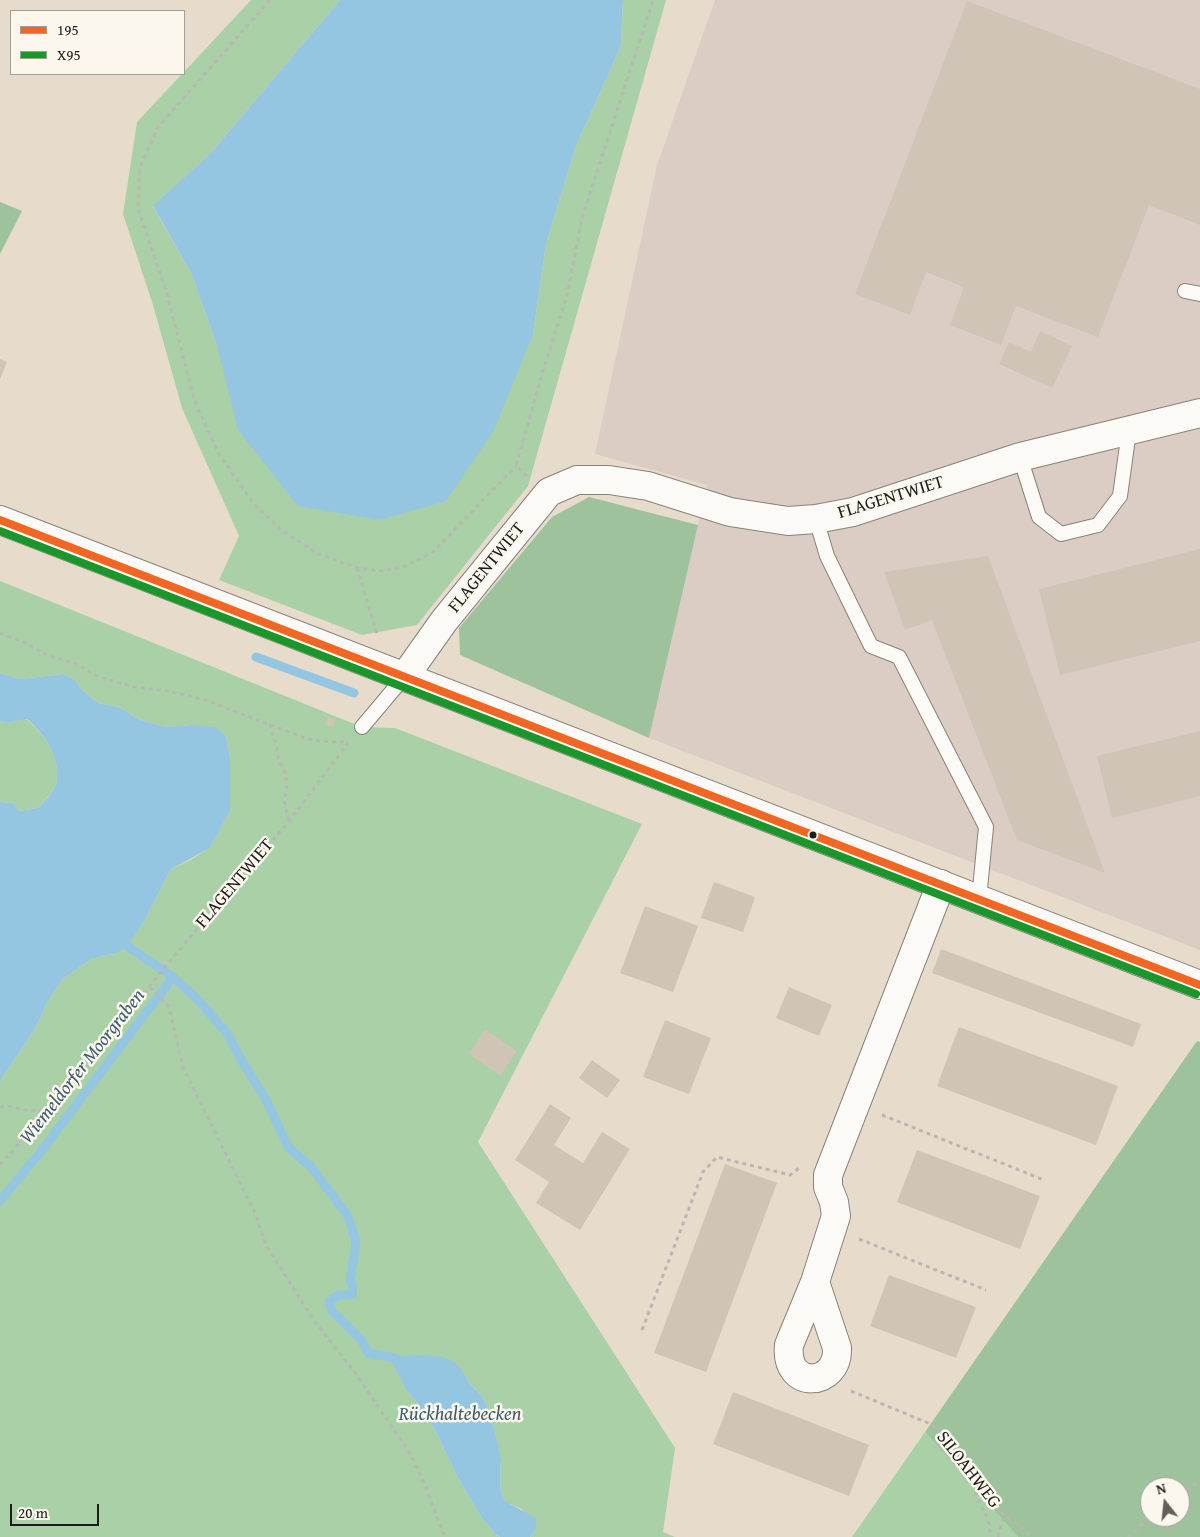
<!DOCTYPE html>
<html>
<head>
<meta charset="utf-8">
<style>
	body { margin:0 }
	#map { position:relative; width:1200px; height:1537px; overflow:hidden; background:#e7dccc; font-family:"Gentium Book Plus",serif }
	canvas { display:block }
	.legend { position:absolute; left:10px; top:10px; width:175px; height:65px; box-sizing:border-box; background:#fbf7ec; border:1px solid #a29f99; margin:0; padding:6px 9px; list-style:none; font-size:15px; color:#1c1c1c }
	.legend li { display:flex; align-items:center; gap:10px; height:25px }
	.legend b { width:25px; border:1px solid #a29f99 }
	.north { position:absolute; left:1140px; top:1477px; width:50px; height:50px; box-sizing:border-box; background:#fbf7ec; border:1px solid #a29f99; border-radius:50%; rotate:344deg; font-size:14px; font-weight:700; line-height:20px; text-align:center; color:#1c1c1c }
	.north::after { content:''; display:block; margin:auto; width:18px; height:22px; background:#635f5a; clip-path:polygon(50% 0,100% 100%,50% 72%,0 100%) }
	.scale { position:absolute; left:10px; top:1504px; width:89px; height:22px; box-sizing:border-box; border:2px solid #1c1c1c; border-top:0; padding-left:6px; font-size:15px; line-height:18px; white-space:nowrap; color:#1c1c1c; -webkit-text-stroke:4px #fbf7ec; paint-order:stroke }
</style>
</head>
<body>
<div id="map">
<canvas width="1200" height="1537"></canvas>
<ul class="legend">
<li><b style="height:6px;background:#f26522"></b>195</li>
<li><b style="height:6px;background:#1a962b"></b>X95</li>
</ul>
<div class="north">N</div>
<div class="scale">20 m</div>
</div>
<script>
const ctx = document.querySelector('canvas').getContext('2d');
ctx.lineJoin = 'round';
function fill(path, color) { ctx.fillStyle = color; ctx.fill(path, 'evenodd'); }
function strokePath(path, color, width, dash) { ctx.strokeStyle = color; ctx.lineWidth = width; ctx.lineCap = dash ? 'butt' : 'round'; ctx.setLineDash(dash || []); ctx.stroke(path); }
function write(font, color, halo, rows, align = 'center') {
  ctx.font = font + ' "Gentium Book Plus",serif'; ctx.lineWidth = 5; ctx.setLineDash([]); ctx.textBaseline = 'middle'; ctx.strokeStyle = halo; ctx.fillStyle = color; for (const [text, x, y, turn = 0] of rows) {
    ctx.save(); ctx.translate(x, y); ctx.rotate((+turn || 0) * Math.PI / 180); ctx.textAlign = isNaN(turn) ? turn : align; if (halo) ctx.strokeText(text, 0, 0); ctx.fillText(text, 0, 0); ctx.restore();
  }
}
const industrial = new Path2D(`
	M 715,0 L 1200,0 L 1200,950 L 649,738 L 707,485 L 595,454 L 657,165 Z`);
const green = new Path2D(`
	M 251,0 L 340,0 L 210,154 L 153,207 L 192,275 L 218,349 L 533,334 L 546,244 L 576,146 L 621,46 L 623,0 L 666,0 L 528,486 L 417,625 L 362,635 L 219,580 L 239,536 L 182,408 L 153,305 L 123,214 L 137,122 L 182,74 L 184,74 L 184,72 Z
	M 0,581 L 362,727 L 395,728 L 642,824 L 478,1142 L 675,1448 L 663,1532 L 675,1537 L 530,1537 L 536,1531 L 522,1509 L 503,1501 L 500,1485 L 501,1459 L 492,1419 L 483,1397 L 471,1385 L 462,1370 L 404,1357 L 391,1357 L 405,1388 L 418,1404 L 436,1432 L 458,1478 L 481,1517 L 496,1535 L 500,1537 L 0,1537 L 0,1081 L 35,1029 L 48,1001 L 63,979 L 91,959 L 117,953 L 142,925 L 171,869 L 190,860 L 210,848 L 230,809 L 230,758 L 226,736 L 189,725 L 166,727 L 140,720 L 119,707 L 98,703 L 82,690 L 75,680 L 64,674 L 19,679 L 0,673 Z
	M 26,719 C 43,733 58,753 57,775 C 57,779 57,784 55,787 C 51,794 44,801 38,808 L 19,811 L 13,803 L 0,802 L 0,721 L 7,723 Z
	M 925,1432 L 1018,1537 L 852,1537 Z`);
const forest = new Path2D(`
	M 0,202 L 22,211 L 0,254 Z
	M 589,497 L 698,525 L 649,738 L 460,655 L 459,628 L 552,517 Z
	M 1197,1041 L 1200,1042 L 1200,1537 L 1018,1537 L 925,1432 ZM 1150,1487 L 1180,1487 L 1180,1517 L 1150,1517 Z`);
const water = new Path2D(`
	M 340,0 L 623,0 L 621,46 L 576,146 L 546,244 L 533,334 L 494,430 L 446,501 L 380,520 L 298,506 L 238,430 L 218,349 L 192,275 L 153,206 L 210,154 Z
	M 0,673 L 19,679 L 64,674 L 75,680 L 82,690 L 98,703 L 119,707 L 140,720 L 166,727 L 189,725 L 216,727 L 226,736 L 230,758 L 230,810 L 210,848 L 171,869 L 142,925 L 127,946 L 117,953 L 91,959 L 63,979 L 48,1001 L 35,1029 L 0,1081 L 0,802 L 13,803 L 19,811 L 38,808 C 44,802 51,794 55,787 C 57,784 57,779 57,776 C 58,753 43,733 27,719 L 7,723 L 0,721 Z
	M 423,1355 L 442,1357 L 454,1362 L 462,1370 L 471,1385 L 483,1397 L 492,1419 L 498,1445 L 501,1459 L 500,1485 L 503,1500 L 536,1518 L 536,1531 L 530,1537 L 500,1537 L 496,1535 L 481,1517 L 458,1478 L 436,1432 L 418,1404 L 405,1388 L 390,1357 Z`);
const stream = new Path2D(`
	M 256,657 L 354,693
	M 124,935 L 127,946 L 173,977 L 198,1000 L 227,1033 L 240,1058 L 265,1098 L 288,1147 L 311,1167 L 348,1216 L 356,1242 L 350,1280 L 353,1286 L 352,1295 L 338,1295 L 329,1302 L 332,1311 L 362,1341 L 368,1353 L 395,1358 L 403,1364
	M 0,1201 L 42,1150 L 173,977`);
const building = new Path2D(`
	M 967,1 L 1200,89 L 1200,225 L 1149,205 L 1098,337 L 1016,306 L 1001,345 L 950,325 L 964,287 L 926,272 L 910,315 L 855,294 Z
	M 1040,331 L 1072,346 L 1052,388 L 999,364 L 1009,342 L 1031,352 Z
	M 0,359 L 7,362 L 0,379 Z
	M 1200,549 L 1200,641 L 1060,675 L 1039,589 Z
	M 988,556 L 1105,873 L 1017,840 L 932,620 L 905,630 L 884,572 Z
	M 328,717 L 335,719 L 333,727 L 325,724 Z
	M 1200,731 L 1200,796 L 1112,818 L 1097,756 Z
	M 714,882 L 755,897 L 743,932 L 701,918 Z
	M 645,906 L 698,926 L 673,992 L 620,973 Z
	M 941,949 L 1141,1024 L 1133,1047 L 932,973 Z
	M 789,987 L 832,1005 L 819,1036 L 776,1018 Z
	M 665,1020 L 711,1038 L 689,1094 L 643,1077 Z
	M 959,1027 L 1118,1086 L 1096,1145 L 937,1086 Z
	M 485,1029 L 517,1051 L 500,1076 L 469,1054 Z
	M 592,1060 L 620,1080 L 607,1098 L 579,1078 Z
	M 550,1104 L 571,1118 L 554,1145 L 583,1163 L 602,1132 L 630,1149 L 580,1230 L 536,1203 L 549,1182 L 515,1160 Z
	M 917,1150 L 1040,1196 L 1020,1249 L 897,1202 Z
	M 725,1164 L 777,1183 L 706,1372 L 654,1353 Z
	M 889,1275 L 976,1307 L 956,1358 L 870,1326 Z
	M 733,1392 L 869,1445 L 849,1496 L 713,1444 Z`);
const path = new Path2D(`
	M 270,0 L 158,127 L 140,167 L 138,208 L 167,294 L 195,402 L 219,454 L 254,504 L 281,530 L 317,553 L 357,568 L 382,571 L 406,566 L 433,552 L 516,466
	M 527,476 L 516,466 L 542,374 L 568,292 L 582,218 L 653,0
	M 357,568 L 377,634
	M 0,633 L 26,643 L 49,656 L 74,663 L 99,677 L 135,687 L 168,691 L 203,699 L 307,739 L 330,742 L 345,742
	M 270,724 L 277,749 L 278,758 L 285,773 L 287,785 L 284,801 L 289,821
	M 150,987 L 169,1007 L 183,1067 L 255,1213 L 266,1245 L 315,1322 L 356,1374 L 409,1452 L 424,1483 L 445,1537
	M 0,1107 L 9,1106 L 29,1111 L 36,1110 L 47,1112
	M 882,1115 L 1044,1180
	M 0,1165 L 47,1112 L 174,956 L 289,821 L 348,743
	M 859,1239 L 986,1290
	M 642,1330 L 703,1172 L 717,1157 L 790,1175 L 799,1168
	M 851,1391 L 933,1425 L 975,1483 L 1004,1515 L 1033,1537
	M 975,1484 L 976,1496 L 988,1519 L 991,1537
	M 1180,1495 L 1200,1481
	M 998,1537 L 1004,1515
	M 1128,1537 L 1150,1517`);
const lane = new Path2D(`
	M 1185,291 L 1200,294
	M 1020,457 L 1039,517 L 1061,534 L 1098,525 L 1120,496 L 1129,431
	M 816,519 L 827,556 L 871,646 L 899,657 L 986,827 L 979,899
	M 362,727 L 405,676`);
const street = new Path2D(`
	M 405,676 L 444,621 L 549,492 L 577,480 L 609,480 L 648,486 L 730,512 L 788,521 L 816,519 L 853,512 L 1020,457 L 1200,413
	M 815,1282 L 837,1348 C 839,1387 784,1391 789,1345 L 815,1282 L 836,1216 L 834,1202 L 828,1187 L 828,1175 L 941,884`);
const secondary = new Path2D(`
	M 0,520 L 1200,985`);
const bus1 = new Path2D(`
	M 0,520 L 1200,985`);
const bus2 = new Path2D(`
	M 0,531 L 1196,994`);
const markers = [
	[813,835,4.5,"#1c1c1c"]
];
const streetNames = [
	["FLAGENTWIET",891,498,-17],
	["FLAGENTWIET",487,568,-51],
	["FLAGENTWIET",235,884,-50],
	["SILOAHWEG",968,1470,52]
];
const waterNames = [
	["Wiemeldorfer Moorgraben",83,1067,-52],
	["Rückhaltebecken",460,1415]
];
fill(industrial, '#dbcdc3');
fill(green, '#a9d0a7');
fill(forest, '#9dc29c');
fill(water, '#94c6e2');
strokePath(stream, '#94c6e2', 9);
fill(building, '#d0c4b6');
strokePath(lane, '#88827a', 16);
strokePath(street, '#88827a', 30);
strokePath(secondary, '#88827a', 30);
strokePath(path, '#b8b7b3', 3, [4, 4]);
strokePath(lane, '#fbfaf7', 14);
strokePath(street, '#fbfaf7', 28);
strokePath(secondary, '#fbfaf7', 28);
strokePath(bus1, '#f26522', 8);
strokePath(bus2, '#1a962b', 8);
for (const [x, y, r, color] of markers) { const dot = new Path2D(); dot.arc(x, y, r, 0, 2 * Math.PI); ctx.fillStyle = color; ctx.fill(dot); strokePath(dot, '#fbf7ec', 2); }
write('18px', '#1c1c1c', '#fbf7ec', streetNames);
write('italic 19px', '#3e5c6f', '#fbf7ec', waterNames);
</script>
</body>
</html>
